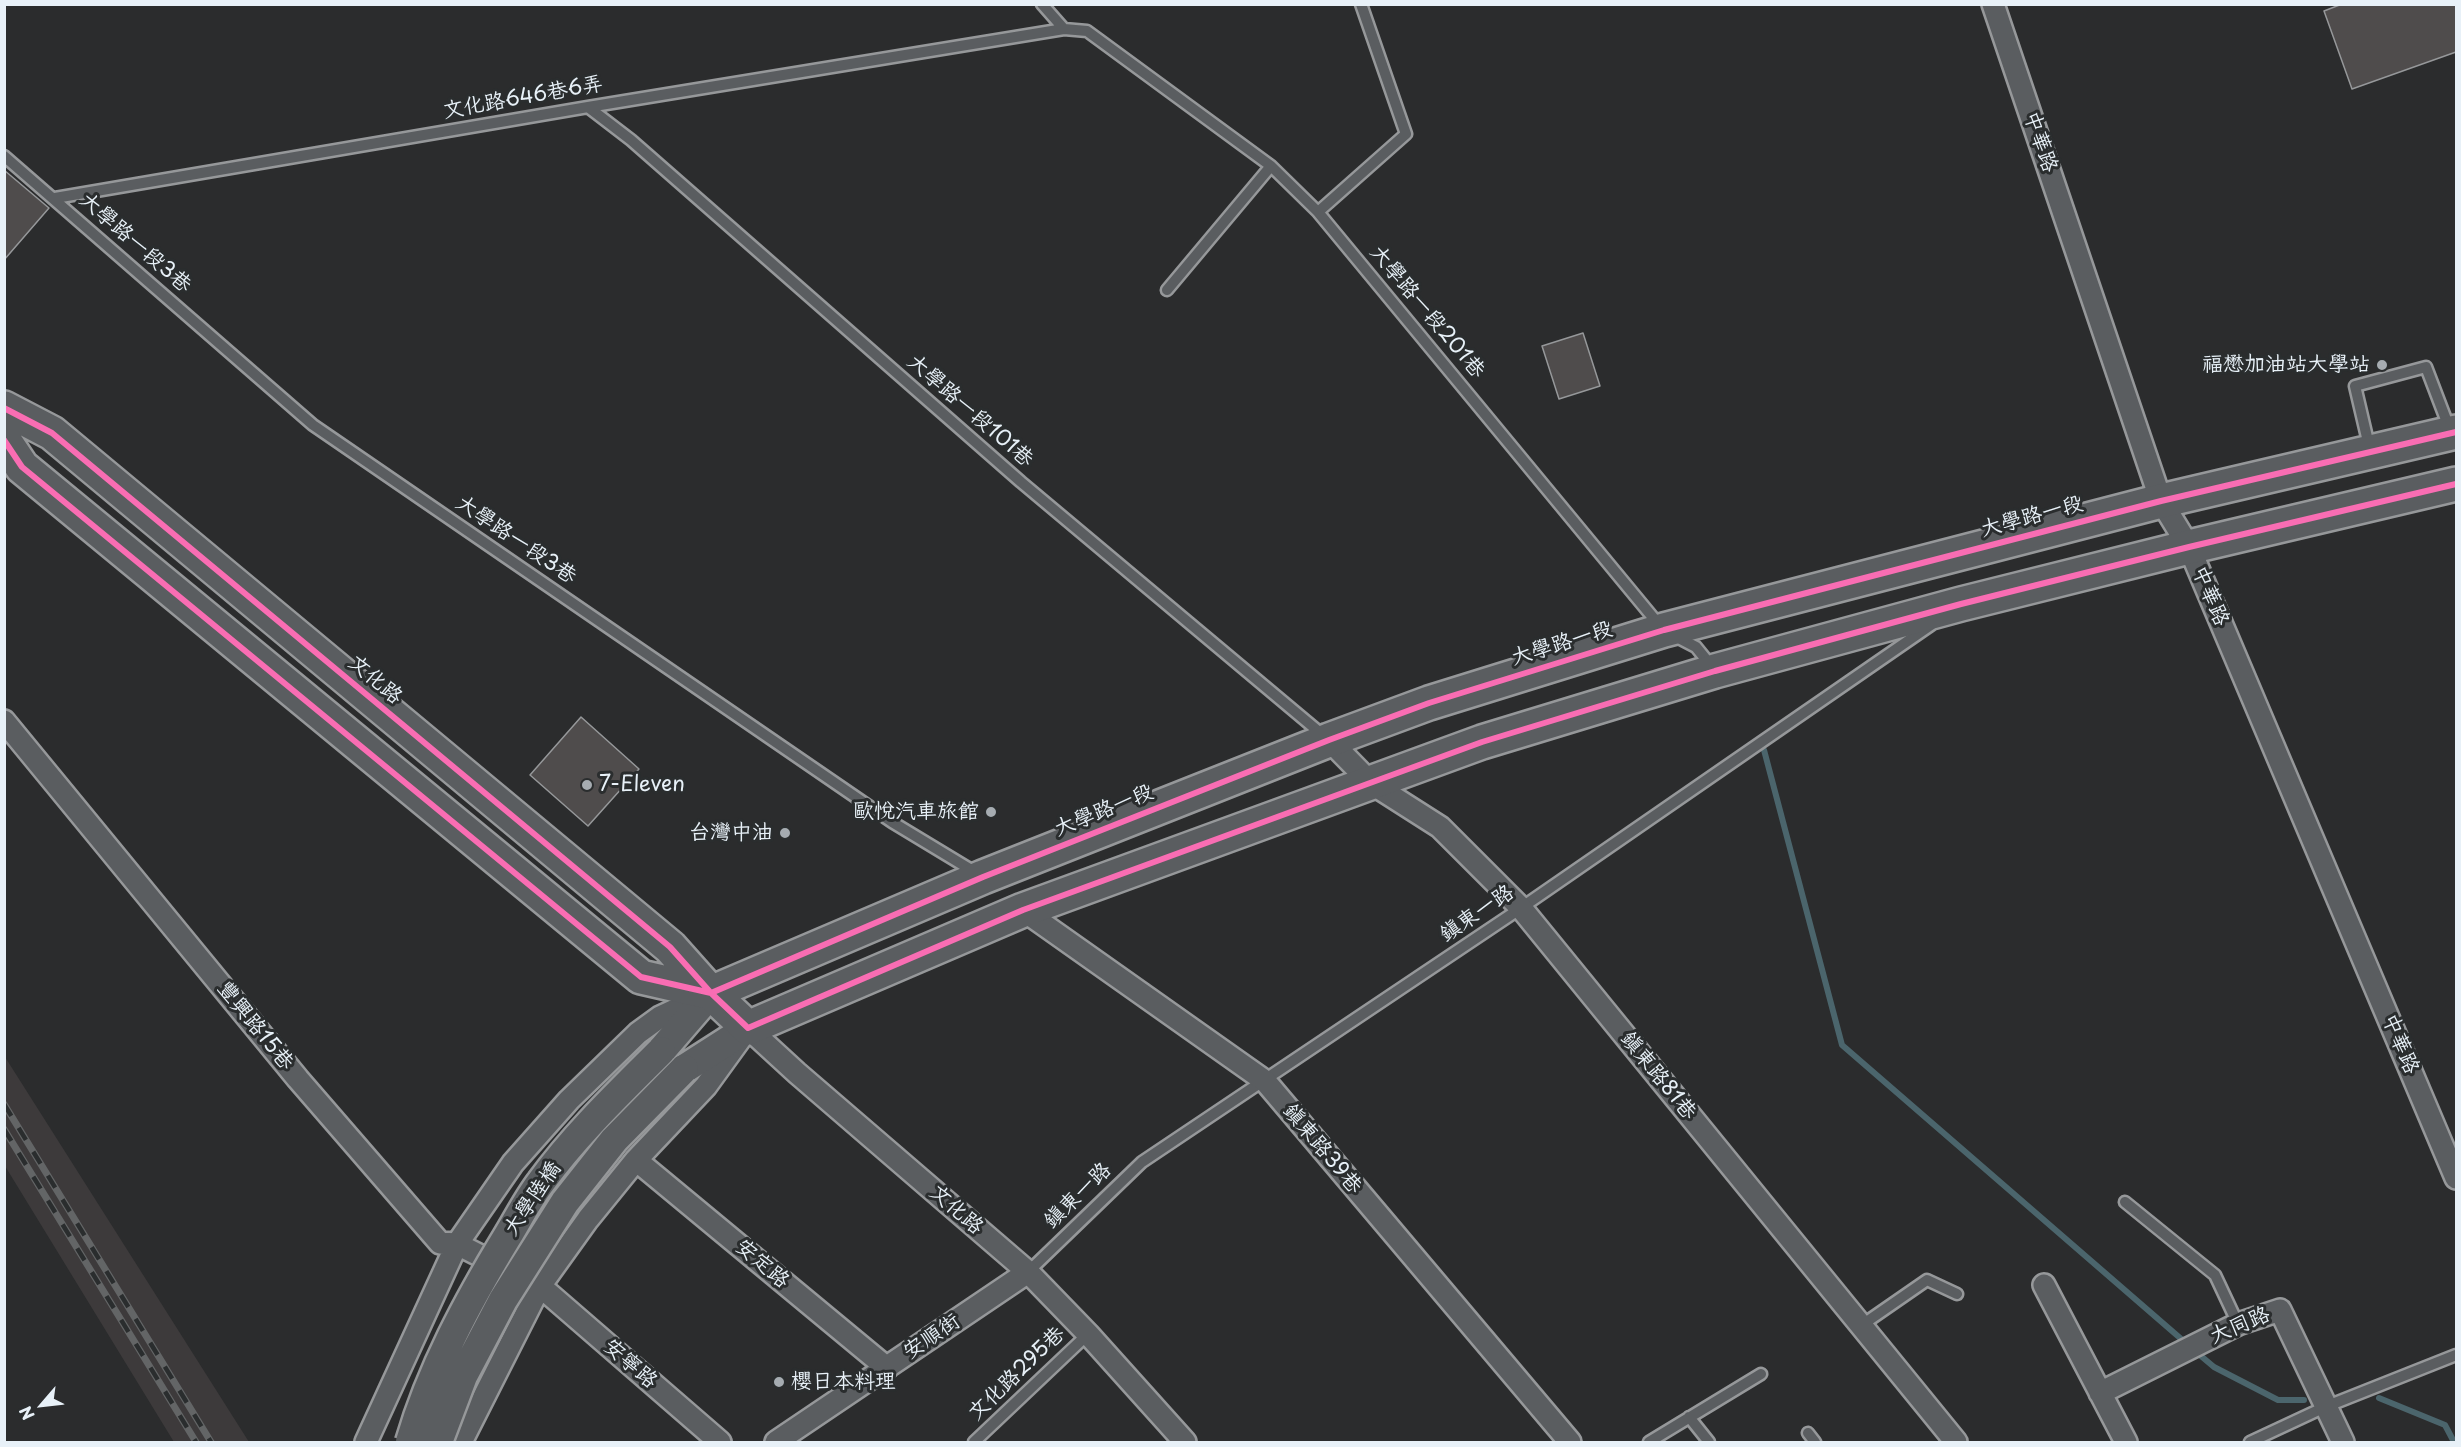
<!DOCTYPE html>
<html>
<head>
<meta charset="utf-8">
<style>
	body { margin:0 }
	#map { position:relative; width:2461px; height:1447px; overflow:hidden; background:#2b2c2d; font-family:"Playpen Sans",sans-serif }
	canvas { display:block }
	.frame { position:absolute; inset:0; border:6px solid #e8f1f8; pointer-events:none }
	.north { position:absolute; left:12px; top:1375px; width:60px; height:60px; -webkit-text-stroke:4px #2a2d2e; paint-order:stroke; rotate:242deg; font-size:16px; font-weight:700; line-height:24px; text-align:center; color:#e8f1f8 }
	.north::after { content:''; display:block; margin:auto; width:21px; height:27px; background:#e8f1f8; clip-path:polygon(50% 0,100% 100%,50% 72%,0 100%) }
</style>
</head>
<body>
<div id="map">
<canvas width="2461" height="1447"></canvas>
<div class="frame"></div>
<div class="north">N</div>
</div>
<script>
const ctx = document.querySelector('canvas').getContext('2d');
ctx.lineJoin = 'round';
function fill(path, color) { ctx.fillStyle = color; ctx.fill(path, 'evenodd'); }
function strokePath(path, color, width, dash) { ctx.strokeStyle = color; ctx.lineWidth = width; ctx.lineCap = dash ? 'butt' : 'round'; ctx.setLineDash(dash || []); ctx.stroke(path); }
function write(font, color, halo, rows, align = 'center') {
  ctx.font = font + ' "Playpen Sans","LXGW WenKai TC",sans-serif'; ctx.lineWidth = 6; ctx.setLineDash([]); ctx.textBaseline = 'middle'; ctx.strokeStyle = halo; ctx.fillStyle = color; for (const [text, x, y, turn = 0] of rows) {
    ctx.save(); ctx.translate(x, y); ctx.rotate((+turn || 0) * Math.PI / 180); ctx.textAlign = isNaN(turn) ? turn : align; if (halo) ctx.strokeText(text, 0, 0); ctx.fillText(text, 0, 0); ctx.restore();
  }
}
const built = new Path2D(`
	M 5,1057 L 249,1442 L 174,1442 L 5,1166 Z`);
const stream = new Path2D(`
	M 1764,750 L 1842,1045 L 2187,1344
	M 2195,1351 L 2214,1367 L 2278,1400 L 2304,1400
	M 2379,1398 L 2445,1425 L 2454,1442`);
const building = new Path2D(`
	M 2342,4 L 2456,4 L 2456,52 L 2352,89 L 2324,11 Z
	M 4,170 L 49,208 L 4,260 Z
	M 1583,333 L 1600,386 L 1559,399 L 1542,346 Z
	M 581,717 L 639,769 L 588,826 L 530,775 Z`);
const lane = new Path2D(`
	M 1042,4 L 1064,29
	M 588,107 L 631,140 L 1021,482 L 1324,736
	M 4,156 L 313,425 L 892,822 L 978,874
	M 55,198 L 588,107 L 1064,29 L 1087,31 L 1271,166 L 1318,212 L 1660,626
	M 1318,212 L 1406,134 L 1361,4
	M 1167,290 L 1271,166
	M 2370,450 L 2355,386 L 2426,367 L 2450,430
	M 1673,635 L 1696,647 L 1713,668
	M 2125,1202 L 2215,1275 L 2238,1324
	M 1028,1272 L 1142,1162 L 1521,908 L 1931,625
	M 1862,1325 L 1927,1280 L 1957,1294
	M 1689,1417 L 1709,1442
	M 1808,1433 L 1815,1442
	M 974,1442 L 1088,1334
	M 1649,1442 L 1761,1374
	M 2250,1442 L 2325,1407 L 2456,1355`);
const street = new Path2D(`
	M 1993,4 L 2161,501 L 2189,547 L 2456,1178
	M 4,721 L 298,1079 L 440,1243 L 457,1244 L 540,1286 L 720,1442
	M 1329,740 L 1371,783 L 1440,827 L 1521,908 L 1956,1442
	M 1023,910 L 1265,1081 L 1570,1442
	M 636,1160 L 887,1368
	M 2044,1285 L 2126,1442
	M 2100,1393 L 2238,1324 L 2280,1310 L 2343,1442
	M 366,1442 L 457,1244 L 513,1163 L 569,1100 L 638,1033 L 660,1017 L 705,996
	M 461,1442 L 540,1286 L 588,1219 L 636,1160 L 706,1086 L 748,1028 L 797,1073 L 1028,1272 L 1088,1334 L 1185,1442
	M 776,1442 L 1028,1272`);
const secondary = new Path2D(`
	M 661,1051 L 711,993
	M 684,1069 L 748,1028`);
const primary = new Path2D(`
	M 4,408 L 52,433 L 670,947 L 711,993 L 748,1028 L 1023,910 L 1482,742 L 1715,671 L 1961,604 L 2189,547 L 2456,484
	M 4,440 L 22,467 L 641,977 L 711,993
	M 711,993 L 983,877 L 1329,740 L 1429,703 L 1664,630 L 2161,501 L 2456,432`);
const rail = new Path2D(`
	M 4,1104 L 211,1442
	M 4,1129 L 196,1442`);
const secondaryBridge = new Path2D(`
	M 410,1442 C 431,1370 468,1301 507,1237 C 518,1219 528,1199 541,1182 C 576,1134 619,1093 661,1051
	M 438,1442 L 463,1376 L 503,1300 L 565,1202 L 614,1140 L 684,1069`);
const cycleway = new Path2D(`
	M 4,408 L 52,433 L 670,947 L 711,993 L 748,1028 L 1023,910 L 1482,742 L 1715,671 L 1961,604 L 2189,547 L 2456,484
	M 4,440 L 22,467 L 641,977 L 711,993
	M 711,993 L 983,877 L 1329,740 L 1429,703 L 1664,630 L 2161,501 L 2456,432`);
const markers = [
	[2382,365,6,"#a6acb1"],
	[587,785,6,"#a6acb1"],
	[991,812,6,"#a6acb1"],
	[785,833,6,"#a6acb1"],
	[779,1382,6,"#a6acb1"]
];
const streetNames = [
	["文化路646巷6弄",523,98,-10],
	["中華路",2040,142,71],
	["大學路一段3巷",135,243,41],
	["大學路一段201巷",1427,312,50],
	["大學路一段101巷",970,411,41],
	["大學路一段",2032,517,-15],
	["大學路一段3巷",516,540,34],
	["中華路",2210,596,67],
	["大學路一段",1562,644,-17],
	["文化路",375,680,40],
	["大學路一段",1104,811,-22],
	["鎮東一路",1477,914,-34],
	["豐興路15巷",255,1026,51],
	["中華路",2400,1044,67],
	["鎮東路81巷",1658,1076,51],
	["鎮東路39巷",1322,1149,50],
	["鎮東一路",1078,1196,-44],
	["大學陸橋",533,1199,-56],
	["文化路",956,1210,41],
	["安定路",762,1264,40],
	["大同路",2240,1326,-23],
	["安順街",932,1337,-34],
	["安寧路",630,1364,41],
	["文化路295巷",1017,1374,-44]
];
const poiNames = [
	["福懋加油站大學站",2370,365],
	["7-Eleven",599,785,"left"],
	["歐悅汽車旅館",979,812],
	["台灣中油",773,833],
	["櫻日本料理",791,1382,"left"]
];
fill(built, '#3d3a3b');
strokePath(stream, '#4b656c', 6);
fill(building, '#4f4c4c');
strokePath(building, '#96989a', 1.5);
strokePath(lane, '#96989a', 15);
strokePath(street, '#96989a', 26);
strokePath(secondary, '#96989a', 33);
strokePath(primary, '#96989a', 38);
strokePath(lane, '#5a5d60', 10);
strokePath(street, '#5a5d60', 21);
strokePath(secondary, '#5a5d60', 28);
strokePath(primary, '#5a5d60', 33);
strokePath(rail, '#636566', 7);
strokePath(rail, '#2a2d2e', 4.5, [14]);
strokePath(secondaryBridge, '#96989a', 33, []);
strokePath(secondaryBridge, '#5a5d60', 28);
strokePath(cycleway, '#f96db3', 6);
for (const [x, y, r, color] of markers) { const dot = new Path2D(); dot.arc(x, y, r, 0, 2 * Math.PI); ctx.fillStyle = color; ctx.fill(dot); strokePath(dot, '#2a2d2e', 2); }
write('21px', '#e8f1f8', '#2a2d2e', streetNames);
write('21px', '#e8f1f8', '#2a2d2e', poiNames, 'right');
</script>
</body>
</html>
